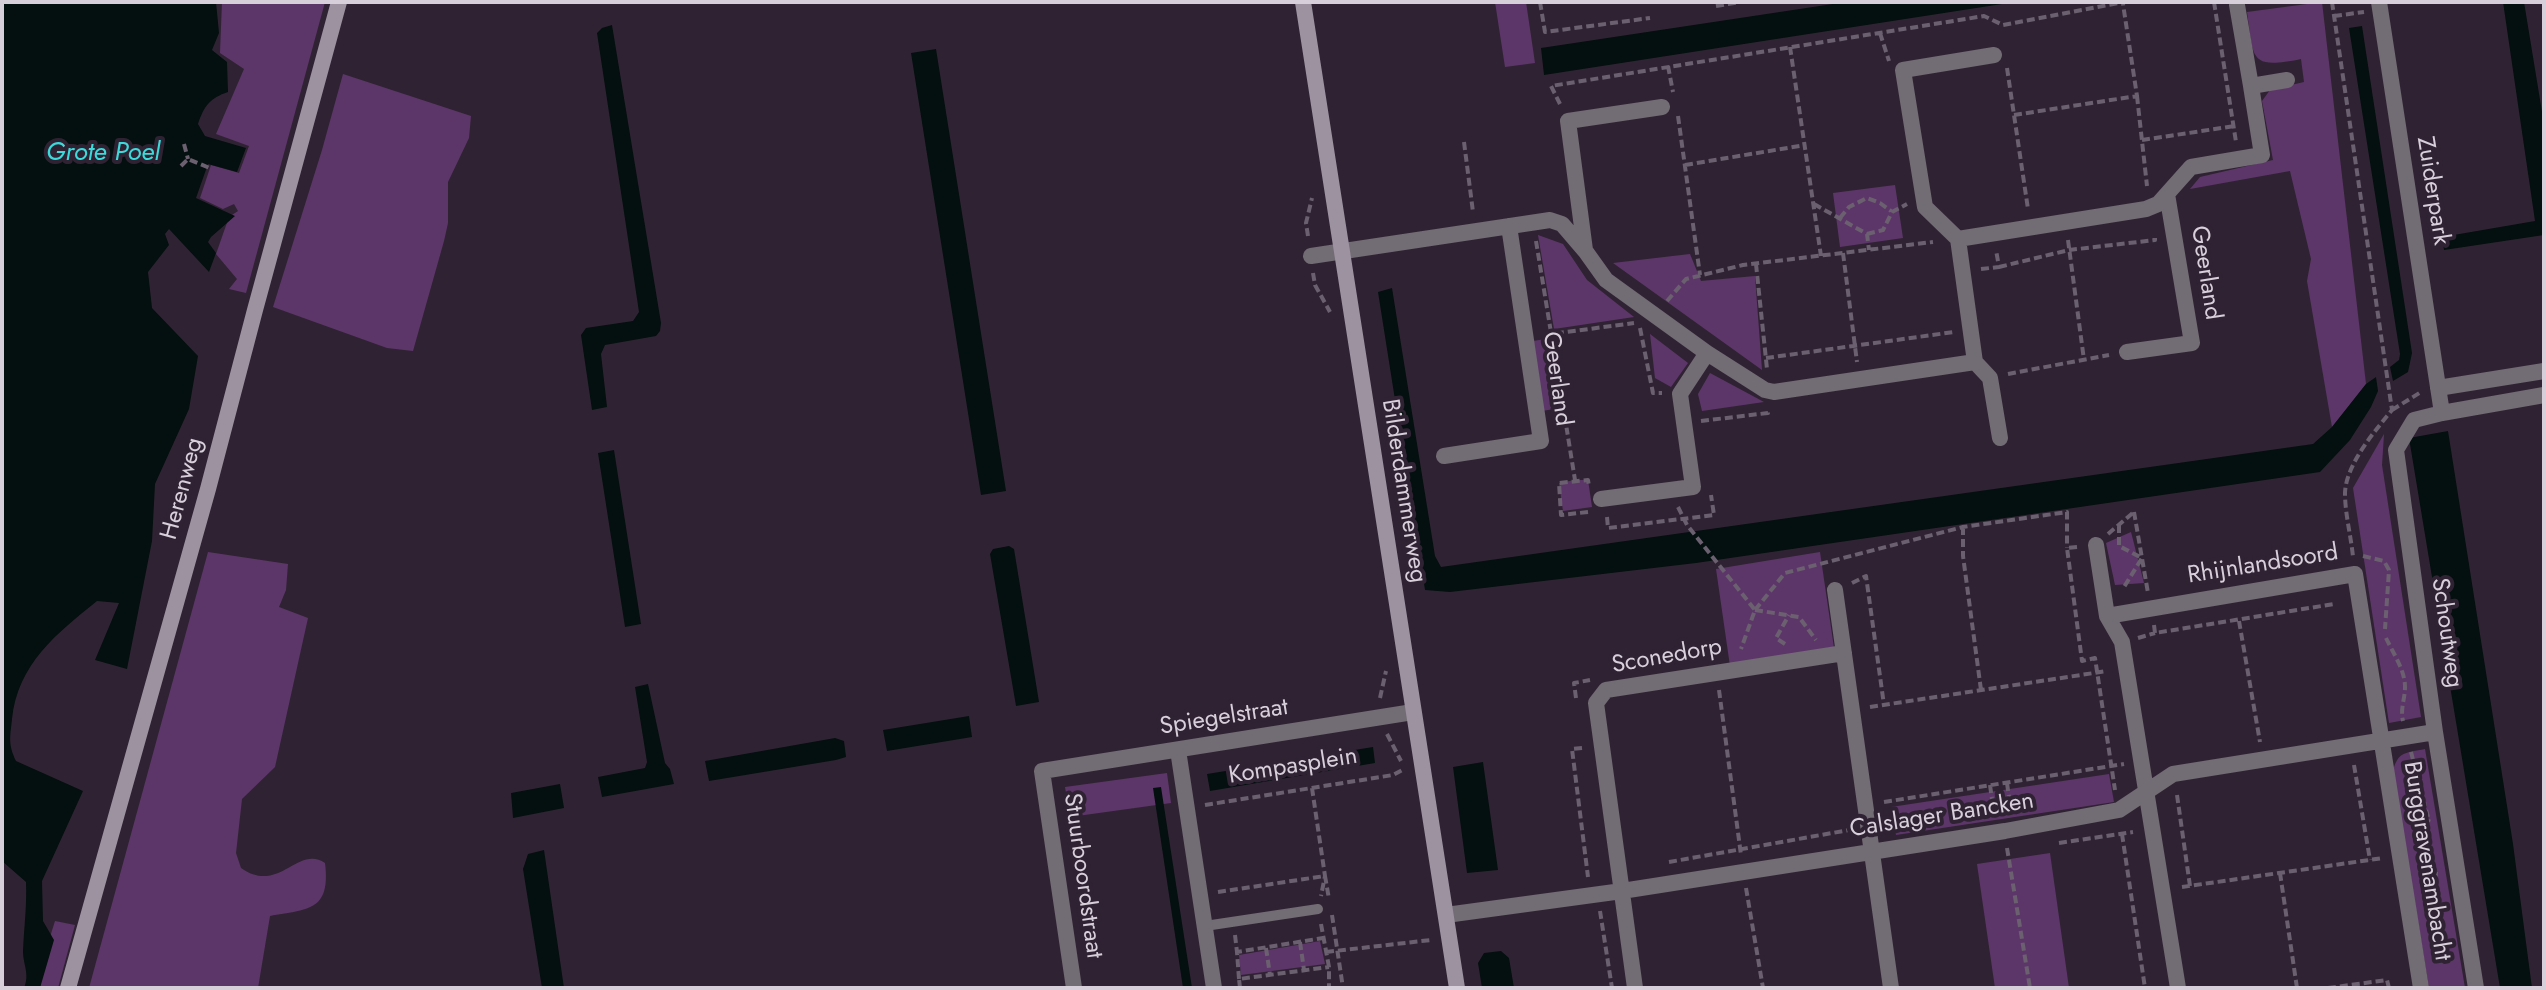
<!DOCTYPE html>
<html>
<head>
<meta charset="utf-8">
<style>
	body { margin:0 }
	#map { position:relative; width:2546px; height:990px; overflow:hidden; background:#2f2333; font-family:Jost,sans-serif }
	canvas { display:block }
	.frame { position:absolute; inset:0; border:4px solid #d7cfda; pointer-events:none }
</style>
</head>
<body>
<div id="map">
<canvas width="2546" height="990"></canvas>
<div class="frame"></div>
</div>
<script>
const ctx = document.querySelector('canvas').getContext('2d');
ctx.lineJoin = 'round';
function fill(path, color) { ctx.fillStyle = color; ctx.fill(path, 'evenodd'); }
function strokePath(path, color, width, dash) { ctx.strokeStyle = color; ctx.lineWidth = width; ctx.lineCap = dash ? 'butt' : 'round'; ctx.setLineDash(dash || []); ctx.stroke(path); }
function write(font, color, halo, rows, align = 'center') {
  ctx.font = font + ' Jost,sans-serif'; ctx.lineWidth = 8; ctx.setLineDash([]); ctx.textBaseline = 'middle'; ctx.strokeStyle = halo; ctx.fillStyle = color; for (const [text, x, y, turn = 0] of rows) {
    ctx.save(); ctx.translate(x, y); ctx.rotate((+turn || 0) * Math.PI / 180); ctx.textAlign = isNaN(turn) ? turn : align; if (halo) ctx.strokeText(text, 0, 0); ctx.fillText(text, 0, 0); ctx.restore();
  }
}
const green = new Path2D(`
	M 222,2 L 325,2 L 246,293 L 229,289 L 237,279 L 216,254 L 229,217 L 238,211 L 234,204 L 223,209 L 200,198 L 211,165 L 239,173 L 249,146 L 216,134 L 244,69 L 220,53 Z
	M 1495,2 L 1526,2 L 1535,63 L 1505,67 Z
	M 2322,2 L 2366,384 L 2332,427 L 2307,281 L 2311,259 L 2290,171 L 2190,189 L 2200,177 L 2273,160 L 2262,101 L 2270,90 L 2304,82 L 2301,59 C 2248,70 2254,58 2247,12 Z
	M 343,74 L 471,116 L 469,138 L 448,182 L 448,223 L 444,241 L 413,351 L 387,348 L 273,307 L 322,150 Z
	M 1895,185 L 1903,238 L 1840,247 L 1833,193 Z
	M 1538,235 L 1563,244 L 1587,280 L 1634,317 L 1554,329 Z
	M 1690,254 L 1701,281 L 1755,276 L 1762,370 L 1613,263 Z
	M 1650,334 L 1688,363 L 1671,387 L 1655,378 Z
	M 1552,338 L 1560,408 L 1542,411 L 1533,341 Z
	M 1710,373 L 1764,402 L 1702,411 L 1698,394 Z
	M 2384,434 L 2382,465 L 2421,717 L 2389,723 L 2353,488 Z
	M 1575,480 L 1588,480 L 1592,507 L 1563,511 L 1559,483 Z
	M 2131,532 L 2144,583 L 2115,585 L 2106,543 Z
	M 208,552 L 288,564 L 286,590 L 279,607 L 308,618 L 275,767 L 242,799 L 236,853 L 241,868 C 279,895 298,844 325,863 C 331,912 307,909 270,916 L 258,988 L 89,988 Z
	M 1820,552 L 1834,648 L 1730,666 L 1716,569 Z
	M 2425,749 L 2465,988 L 2429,988 L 2393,771 C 2398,751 2406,753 2425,749 Z
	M 1167,773 L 1171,803 L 1070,817 L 1065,787 Z
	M 2109,774 L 2114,802 L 1896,835 L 1891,807 Z
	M 2050,853 L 2069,988 L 1995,988 L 1977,864 Z
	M 55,921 L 75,925 L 58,988 L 34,988 Z
	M 1320,941 L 1325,964 L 1241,975 L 1239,955 Z`);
const water = new Path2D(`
	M 2,2 L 216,2 L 219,33 L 212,50 L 227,62 L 228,92 C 210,98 204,106 198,124 L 205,136 L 246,148 L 237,172 L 208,164 L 196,198 L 235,216 L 211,237 L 208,242 L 216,253 L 209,272 L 169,229 L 165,234 L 169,245 L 148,272 L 152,308 L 198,356 L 189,409 L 155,484 L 152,541 L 127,669 L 95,660 L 119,603 L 97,601 C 56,634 18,664 12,719 C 10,738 8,744 16,761 L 83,791 L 42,881 L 43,921 L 54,940 L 40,988 L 24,988 C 30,974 23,965 23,951 C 24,928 27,905 26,882 L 2,861 Z
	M 1846,2 L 2015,2 L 1544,75 L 1541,48 Z
	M 2503,2 L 2524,2 L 2544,124 L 2544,235 L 2444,250 L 2442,237 L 2535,221 Z
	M 612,25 L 661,323 L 660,331 L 656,336 L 605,345 L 601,354 L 607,407 L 592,410 L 581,335 L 586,328 L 633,321 L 639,312 L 597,33 L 602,28 Z
	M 2362,26 L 2412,353 L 2408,372 L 2393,381 L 2390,367 L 2399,360 L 2400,354 L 2349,28 Z
	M 936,49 L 1006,491 L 981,495 L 911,53 Z
	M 1392,288 L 1435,556 L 1441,567 L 2313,444 L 2332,427 L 2366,384 L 2376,377 L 2378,391 L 2371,407 L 2350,440 L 2320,472 L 1696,563 L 1450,592 L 1425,590 L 1378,292 Z
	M 2448,431 L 2513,844 L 2532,988 L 2500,988 L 2409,438 Z
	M 614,450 L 641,624 L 625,627 L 598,453 Z
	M 1009,546 L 1014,549 L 1039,702 L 1016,706 L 990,554 L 993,549 Z
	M 648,684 L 665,763 L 670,769 L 674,784 L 602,797 L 598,777 L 645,768 L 647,762 L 635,687 Z
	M 969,716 L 972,737 L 887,751 L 883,730 Z
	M 835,738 L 844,741 L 846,757 L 836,760 L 709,781 L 705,761 Z
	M 1373,747 L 1375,763 L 1210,791 L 1207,774 Z
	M 1483,762 L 1498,870 L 1467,873 L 1453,767 Z
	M 560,784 L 564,808 L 513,818 L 511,793 Z
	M 1161,787 L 1192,988 L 1183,988 L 1153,788 Z
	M 544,850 L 564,988 L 542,988 L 523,869 L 528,854 Z
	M 1501,951 L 1509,958 L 1514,988 L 1482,988 L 1478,963 L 1484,953 Z`);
const path = new Path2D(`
	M 1540,2 L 1545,32 L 1650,18
	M 2214,2 L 2236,142
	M 2332,2 L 2392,410 C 2375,431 2346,464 2345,493 C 2345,514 2351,536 2353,557
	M 1716,6 L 1740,2
	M 2334,16 L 2364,12
	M 1880,33 L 1889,61
	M 1790,47 L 1821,256
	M 1668,66 L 1673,92
	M 2007,68 L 2028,209
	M 2137,96 L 2147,186
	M 1560,104 L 1551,86 L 1984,16 L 2003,25 L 2124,2
	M 2014,115 L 2137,96 L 2123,4
	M 1678,116 L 1700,275
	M 2142,140 L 2235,126
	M 1464,142 L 1473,212
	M 184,144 L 188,159
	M 1685,165 L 1805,145
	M 181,166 L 188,159 L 212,169
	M 1814,204 L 1867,234 L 1869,250
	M 1840,218 L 1849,207 L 1867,198 L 1880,203 L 1891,211
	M 1867,234 L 1883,230 L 1892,212 L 1907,204
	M 1308,236 L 1306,223 L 1312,198
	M 2068,240 L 2084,360
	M 1536,241 L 1564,412
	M 1843,253 L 1857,362
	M 1756,264 L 1767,369
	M 1999,267 L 2069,250 L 2155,240 L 2155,238
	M 1981,269 L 1999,267 L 1996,250
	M 1313,273 L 1315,285 L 1330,312
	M 1667,301 L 1686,279 L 1743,265 L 1933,242
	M 1640,328 L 1653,393 L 1662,393
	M 1544,335 L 1634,323
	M 1766,358 L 1954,332
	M 2008,374 L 2109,355
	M 2392,410 L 2421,392
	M 1555,413 L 1564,412 L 1575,480
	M 1701,421 L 1768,413 L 1768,409
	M 1678,507 L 1687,525 L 1755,610 L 1741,649
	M 1588,512 L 1561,515 L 1559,483 L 1588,480 L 1589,486
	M 2134,512 L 2148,593
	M 1607,517 L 1608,528 L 1714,515 L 1711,495
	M 2119,525 L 2119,546 L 2142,558 L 2124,587 L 2124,590
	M 1963,527 L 1963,556 L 1981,690
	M 2108,534 L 2134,512
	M 2077,547 L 2067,548 L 2082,661 L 2095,658 L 2115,790
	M 2363,556 L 2384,561 L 2389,570 L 2385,629
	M 1852,583 L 1866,576 L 1884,705
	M 1755,610 L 1785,573 L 1963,527 L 2067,512 L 2067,548
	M 1755,610 L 1799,617 L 1816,640
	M 2239,621 L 2260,742
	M 2154,625 L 2155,633 L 2334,604
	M 2138,638 L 2155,633
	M 2386,638 C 2393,653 2405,670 2405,687 C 2405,699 2400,709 2403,721
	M 1785,644 L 1776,638 L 1789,615
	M 1719,690 L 1741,855
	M 1380,698 L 1386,671
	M 1576,698 L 1574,683 L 1590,680
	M 1870,707 L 2107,671
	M 1387,734 L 1401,761
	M 1582,748 L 1572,749 L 1588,877
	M 2411,752 L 2428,817
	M 2354,765 L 2370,860
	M 2007,783 L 2011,812
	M 1990,785 L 1994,814
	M 1312,788 L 1325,876 L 1321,896
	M 2177,795 L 2190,886
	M 1884,802 L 2124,764
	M 1205,805 L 1393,775 L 1404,769
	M 2122,834 L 2145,988
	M 2059,843 L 2133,832
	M 2419,844 L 2429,819
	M 2007,848 L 2030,988
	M 1669,862 L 1849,830
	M 2280,873 L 2297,988
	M 2182,887 L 2383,858
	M 1746,888 L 1763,988
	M 1218,892 L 1325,876 L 1329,899
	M 1600,911 L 1612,988
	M 1332,915 L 1343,988
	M 1321,924 L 1329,967 L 1329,988
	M 2433,927 L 2436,872
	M 1235,935 L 1237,952
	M 1300,942 L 1304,970
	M 1266,948 L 1270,975
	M 1326,952 L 1431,940
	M 1239,979 L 1237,952 L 1323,938
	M 1240,988 L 1239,979 L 1329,967
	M 2328,988 L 2387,980 L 2389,988`);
const lane = new Path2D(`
	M 1205,926 L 1318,909`);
const street = new Path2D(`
	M 2379,2 L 2442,413
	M 2237,5 L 2251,86 L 2287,80
	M 1958,239 L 2146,209 L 2158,204 L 2191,167 L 2262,155 L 2251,86
	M 1585,250 L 1568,121 L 1662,107
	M 1311,256 L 1550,220 L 1562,224 L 1586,252 L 1606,280 L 1707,353 L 1765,390 L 1774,392 L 1975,362 L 1958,239 L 1925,207 L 1903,70 L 1994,55
	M 2127,352 L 2192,343 L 2167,194
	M 1975,362 L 1990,378 L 2000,438
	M 2438,388 L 2544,371
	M 1444,456 L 1541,441 L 1509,226
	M 1601,499 L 1693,487 L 1680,394 L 1707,353
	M 2096,545 L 2107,616 L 2122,642 L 2178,988
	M 1835,590 L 1891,988
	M 2107,616 L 2355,574 L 2421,988
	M 1178,750 L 1214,988
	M 1446,915 L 1622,891 L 2005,831 L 2119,810 L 2173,774 L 2435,732
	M 1074,988 L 1042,771 L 1413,712
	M 1635,988 L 1596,703 L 1606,690 L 1844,653
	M 2476,988 L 2435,732 L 2396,450 L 2414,420 L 2442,413 L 2544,395`);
const secondary = new Path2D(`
	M 1303,2 L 1457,988
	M 68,988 L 208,489 L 255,310 L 339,2`);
const streetNames = [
	["Zuiderpark",2432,191,81],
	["Geerland",2205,273,81],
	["Geerland",1556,379,82],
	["Herenweg",183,489,-75],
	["Bilderdammerweg",1403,491,81],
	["Rhijnlandsoord",2263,565,-9],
	["Schoutweg",2446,633,82],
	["Sconedorp",1667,657,-10],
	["Spiegelstraat",1224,718,-9],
	["Kompasplein",1293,767,-9],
	["Calslager Bancken",1942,816,-9],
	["Burggravenambacht",2426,861,81],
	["Stuurboordstraat",1082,876,82]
];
const waterNames = [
	["Grote Poel",103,154]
];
fill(green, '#5d3669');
fill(water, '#040f0f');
strokePath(path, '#6b606f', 4, [8, 4]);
strokePath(lane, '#726c74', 10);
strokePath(street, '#726c74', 16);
strokePath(secondary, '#9c92a0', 16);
write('24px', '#d7cfda', '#2f2333', streetNames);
write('italic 26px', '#3cdbdb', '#2f2333', waterNames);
</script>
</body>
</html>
